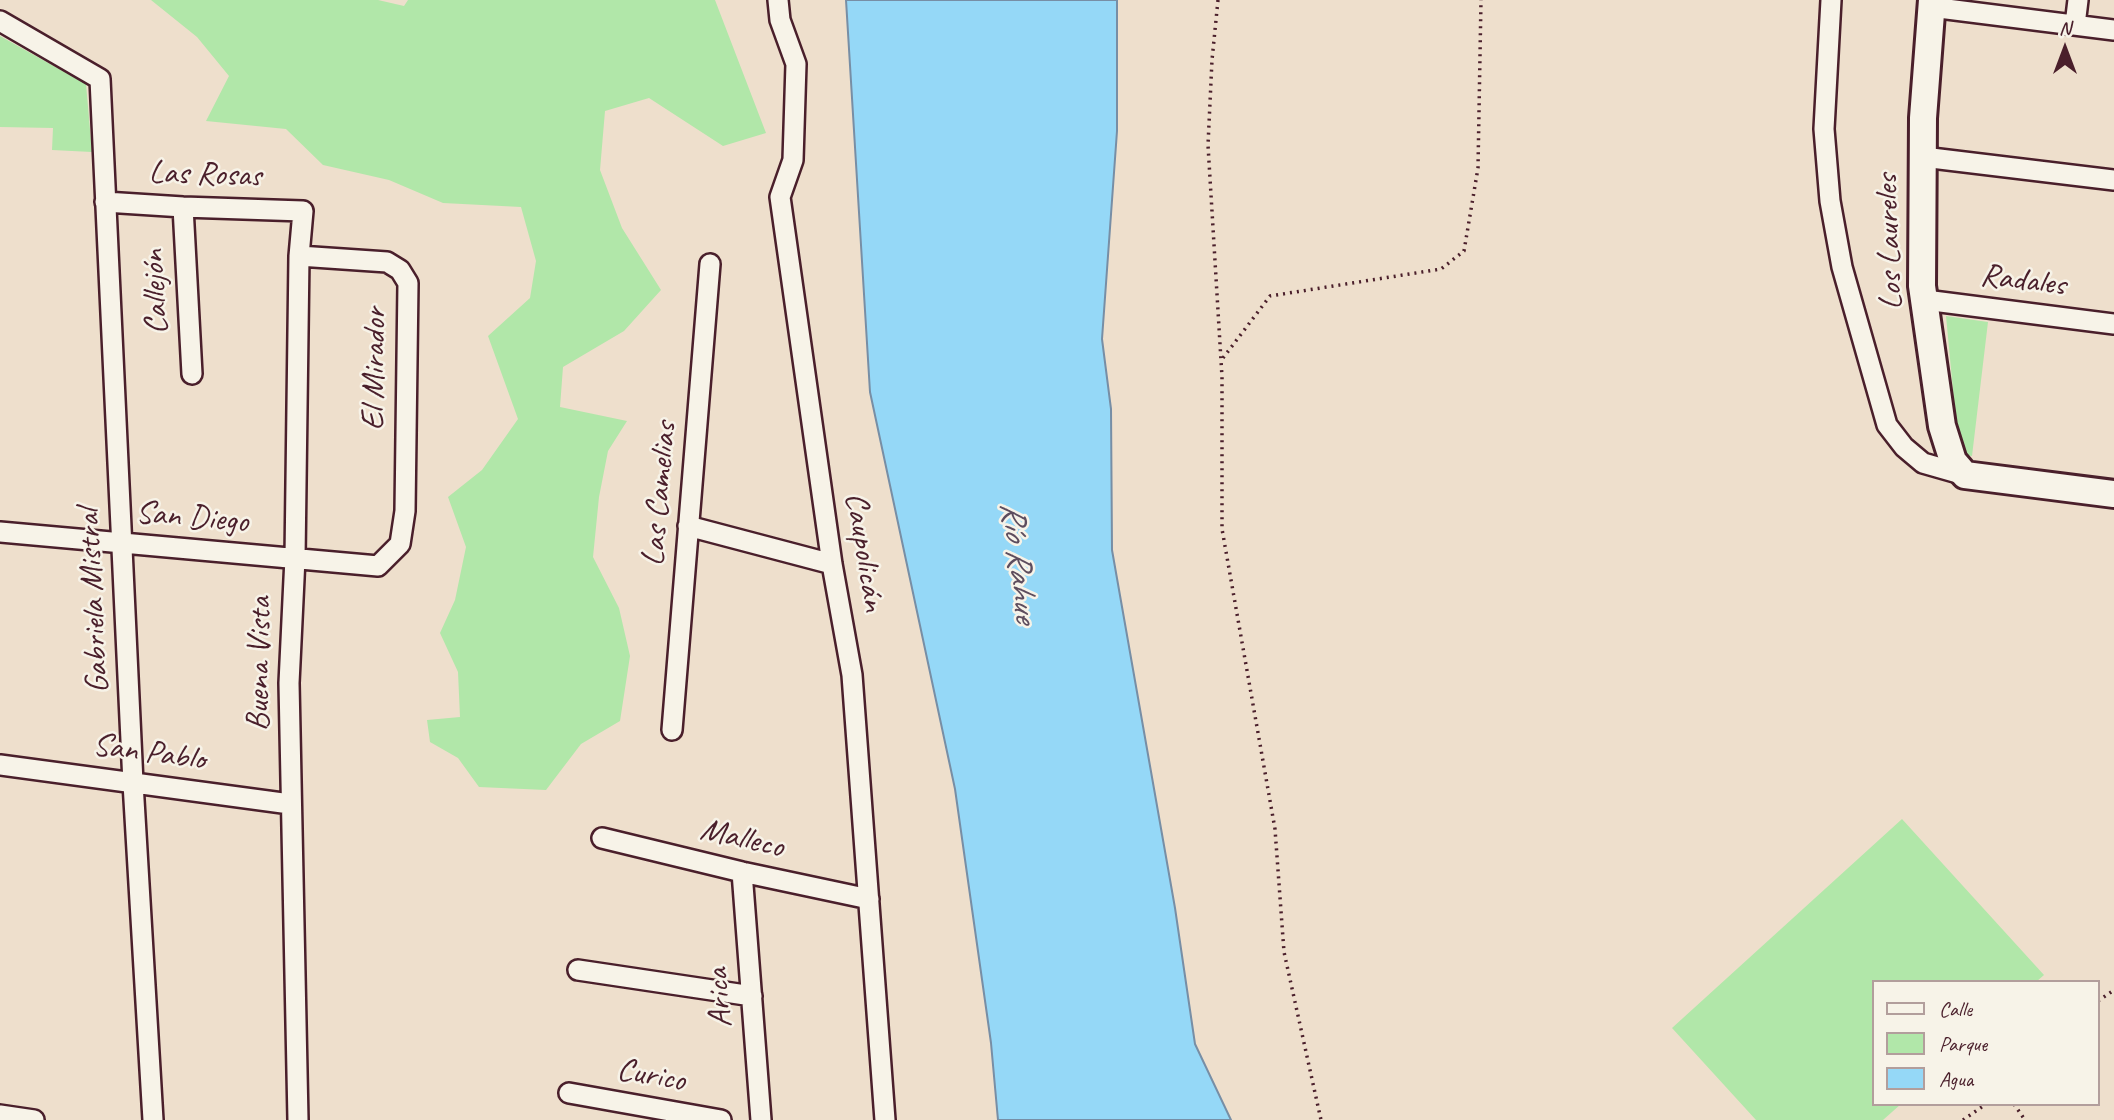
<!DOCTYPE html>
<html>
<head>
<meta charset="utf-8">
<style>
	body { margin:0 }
	#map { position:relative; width:2114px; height:1120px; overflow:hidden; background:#eedfcc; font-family:Caveat,sans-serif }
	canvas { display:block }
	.legend { position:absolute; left:1872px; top:980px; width:228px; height:126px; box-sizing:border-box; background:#f7f3e8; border:2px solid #b29e9c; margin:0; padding:9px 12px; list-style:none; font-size:21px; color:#4a1f2b }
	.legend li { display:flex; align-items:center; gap:14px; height:35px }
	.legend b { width:35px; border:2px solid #b29e9c }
	.north { position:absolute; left:2030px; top:14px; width:70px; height:70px; -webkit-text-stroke:5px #f7f3e8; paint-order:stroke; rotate:0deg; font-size:19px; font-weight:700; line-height:28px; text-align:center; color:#4a1f2b }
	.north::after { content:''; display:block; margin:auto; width:24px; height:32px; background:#4a1f2b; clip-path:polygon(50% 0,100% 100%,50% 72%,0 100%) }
</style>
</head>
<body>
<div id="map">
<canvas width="2114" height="1120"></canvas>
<ul class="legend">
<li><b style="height:9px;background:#f7f3e8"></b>Calle</li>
<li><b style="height:19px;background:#b1e7a9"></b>Parque</li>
<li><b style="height:19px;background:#95d8f7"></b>Agua</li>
</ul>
<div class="north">N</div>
</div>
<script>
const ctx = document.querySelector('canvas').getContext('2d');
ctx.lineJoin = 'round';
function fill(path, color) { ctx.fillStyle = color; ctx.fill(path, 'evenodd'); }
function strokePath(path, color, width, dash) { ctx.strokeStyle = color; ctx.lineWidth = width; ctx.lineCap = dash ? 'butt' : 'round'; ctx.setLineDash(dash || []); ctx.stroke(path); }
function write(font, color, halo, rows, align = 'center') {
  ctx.font = font + ' Caveat,sans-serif'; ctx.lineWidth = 5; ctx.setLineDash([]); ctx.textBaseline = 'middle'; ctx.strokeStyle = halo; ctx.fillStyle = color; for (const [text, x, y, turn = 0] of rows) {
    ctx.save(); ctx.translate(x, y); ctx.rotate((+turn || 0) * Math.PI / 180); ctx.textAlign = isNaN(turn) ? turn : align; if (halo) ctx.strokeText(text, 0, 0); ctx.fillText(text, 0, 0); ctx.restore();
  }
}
const green = new Path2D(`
	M 151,0 L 378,0 L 404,6 L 408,0 L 715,0 L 766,133 L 723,146 L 649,98 L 605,111 L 600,170 L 622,228 L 661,290 L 624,331 L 563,367 L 560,407 L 627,421 L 608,451 L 599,497 L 593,557 L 619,608 L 630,656 L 620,721 L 581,744 L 546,790 L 479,787 L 458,758 L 430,742 L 427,720 L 460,717 L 458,672 L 440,633 L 455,600 L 466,547 L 448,497 L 482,470 L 518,419 L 488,336 L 530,298 L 536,261 L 521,207 L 443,203 L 389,180 L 323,165 L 286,129 L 206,121 L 229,76 L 197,37 Z
	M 0,36 L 86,84 L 92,152 L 52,150 L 53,128 L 0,127 Z
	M 1946,316 L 1988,322 L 1972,456 L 1959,454 Z
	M 1902,819 L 2044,975 L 2036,982 L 1874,982 L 1874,1104 L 1901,1104 L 1883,1120 L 1756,1120 L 1672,1028 Z`);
const water = new Path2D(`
	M 846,0 L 1117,0 L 1117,131 L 1102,339 L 1111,409 L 1112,550 L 1175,908 L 1195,1044 L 1231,1120 L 998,1120 L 991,1043 L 955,789 L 870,392 Z`);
const path = new Path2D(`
	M 1218,0 L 1212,60 L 1208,145 L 1222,377 L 1222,529 L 1275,829 L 1284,952 L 1321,1120
	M 1223,358 L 1270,296 L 1441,269 L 1464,251 L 1478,168 L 1481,0
	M 2098,1001 L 2114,990
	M 2014,1104 L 2025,1120
	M 1963,1120 L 1986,1104`);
const street = new Path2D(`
	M 778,0 L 780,20 L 796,64 L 793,160 L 780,197 L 832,564 L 852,675 L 885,1120
	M 1831,0 L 1824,129 L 1830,201 L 1842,267 L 1887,425 L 1904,447 L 1923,463 L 1965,475
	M 1931,7 L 2114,30
	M 0,21 L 100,79 L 133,783 L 153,1120
	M 2075,25 L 2078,0
	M 1923,157 L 2114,180
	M 105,202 L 183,207 L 303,211 L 299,256 L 295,558 L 289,683 L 298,1120
	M 183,207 L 192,374
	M 1925,300 L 2114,324
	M 688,526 L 832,564
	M 0,532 L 378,566 L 400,544 L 405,511 L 408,283 L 400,270 L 387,262 L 299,256
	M 672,730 L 710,264
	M 0,765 L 290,804
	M 602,838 L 742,872 L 869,899
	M 742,872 L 761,1120
	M 578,970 L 752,996
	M 569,1093 L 721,1120
	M 0,1115 L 34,1120`);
const secondary = new Path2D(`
	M 1932,0 L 1923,118 L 1922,286 L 1942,426 L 1953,461 L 1965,475 L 2114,494`);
const streetNames = [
	["Las Rosas",205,175,2],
	["Los Laureles",1890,242,-92],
	["Radales",2023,281,7],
	["Callejón",156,292,-93],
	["El Mirador",375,369,-89],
	["Las Camelias",660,494,-85],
	["San Diego",192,518,5],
	["Caupolicán",864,552,81],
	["Gabriela Mistral",94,601,-93],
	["Buena Vista",260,664,-89],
	["San Pablo",149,753,8],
	["Malleco",742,839,13],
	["Arica",720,998,-94],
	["Curico",651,1076,10]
];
const waterNames = [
	["Río Rahue",1018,562,83]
];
fill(green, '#b1e7a9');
fill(water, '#95d8f7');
strokePath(water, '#778ea5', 2);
strokePath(street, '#4a1f2b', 24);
strokePath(secondary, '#4a1f2b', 32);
strokePath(path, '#4a1f2b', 3.5, [2, 5]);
strokePath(street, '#f7f3e8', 19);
strokePath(secondary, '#f7f3e8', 26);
write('33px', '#4a1f2b', '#f7f3e8', streetNames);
write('italic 35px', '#5d4d5e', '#f7f3e8', waterNames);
</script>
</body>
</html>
